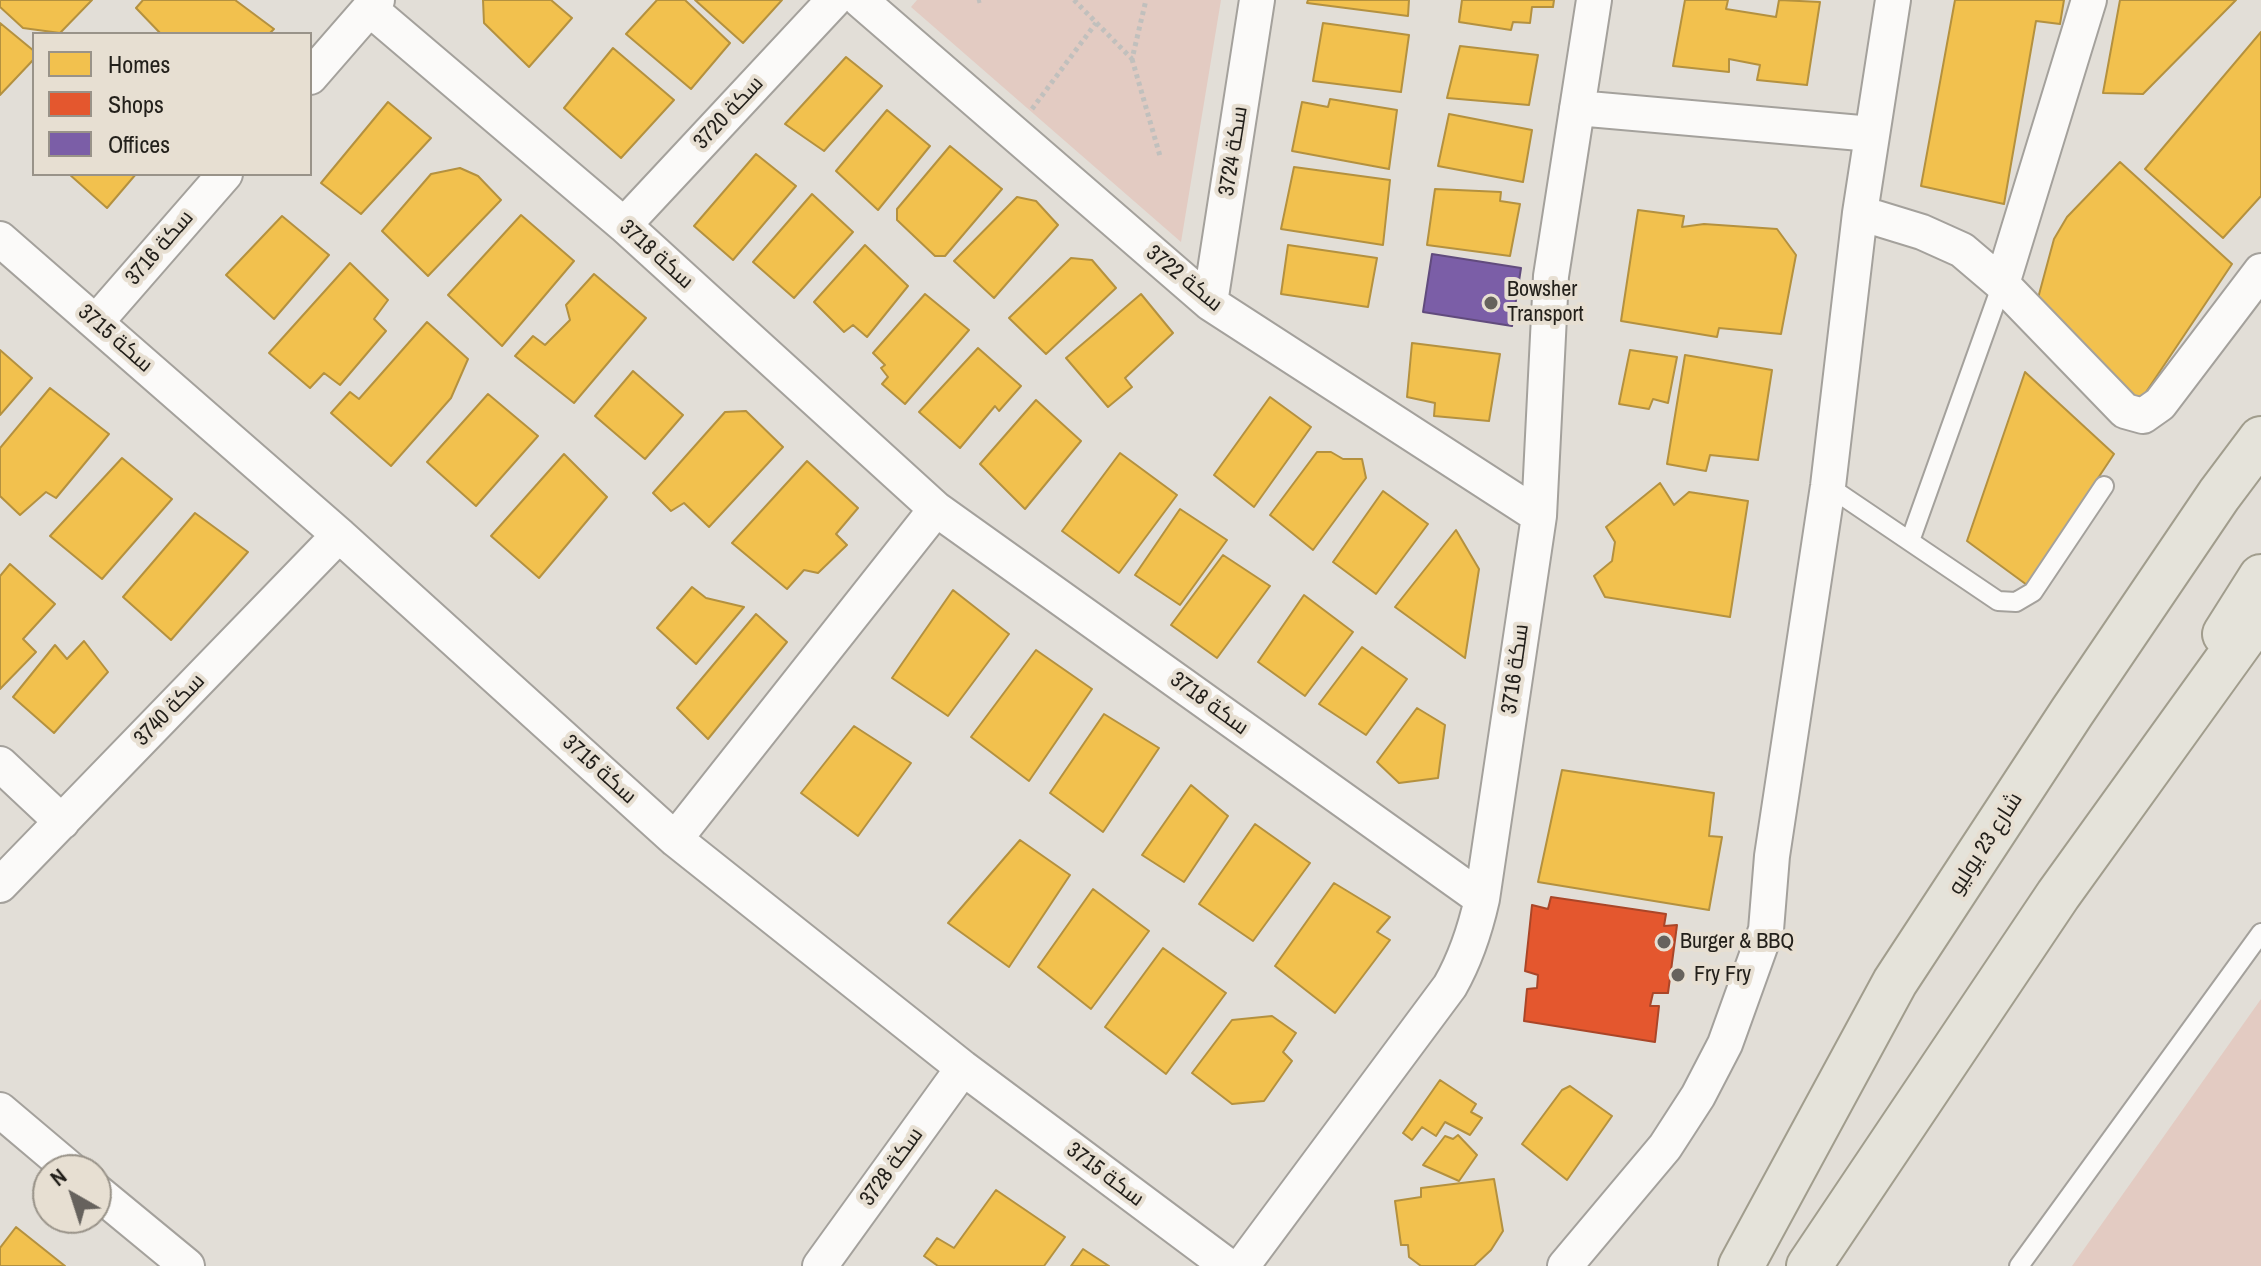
<!DOCTYPE html>
<html>
<head>
<meta charset="utf-8">
<style>
	body { margin:0 }
	#map { position:relative; width:2261px; height:1266px; overflow:hidden; background:#e2ded7; font-family:"Archivo Narrow",sans-serif }
	canvas { display:block }
	.legend { position:absolute; left:32px; top:32px; width:280px; height:144px; box-sizing:border-box; background:#e7dfd2; border:2px solid #999389; margin:0; padding:10px 14px; list-style:none; font-size:24px; color:#23201b }
	.legend li { display:flex; align-items:center; gap:16px; height:40px }
	.legend b { width:40px; border:2px solid #999389 }
	.north { position:absolute; left:32px; top:1154px; width:80px; height:80px; box-sizing:border-box; background:#e7dfd2; border:2px solid #999389; border-radius:50%; rotate:321deg; font-size:22px; font-weight:700; line-height:32px; text-align:center; color:#23201b }
	.north::after { content:''; display:block; margin:auto; width:28px; height:36px; background:#66625d; clip-path:polygon(50% 0,100% 100%,50% 72%,0 100%) }
</style>
</head>
<body>
<div id="map">
<canvas width="2261" height="1266"></canvas>
<ul class="legend">
<li><b style="height:22px;background:#f2c14e"></b>Homes</li>
<li><b style="height:22px;background:#e4572e"></b>Shops</li>
<li><b style="height:22px;background:#7b5ea7"></b>Offices</li>
</ul>
<div class="north">N</div>
</div>
<script>
const ctx = document.querySelector('canvas').getContext('2d');
ctx.lineJoin = 'round';
function fill(path, color) { ctx.fillStyle = color; ctx.fill(path, 'evenodd'); }
function strokePath(path, color, width, dash) { ctx.strokeStyle = color; ctx.lineWidth = width; ctx.lineCap = dash ? 'butt' : 'round'; ctx.setLineDash(dash || []); ctx.stroke(path); }
function write(font, color, halo, rows, align = 'center') {
  ctx.font = font + ' "Archivo Narrow",Cairo,sans-serif'; ctx.lineWidth = 8; ctx.setLineDash([]); ctx.textBaseline = 'middle'; ctx.strokeStyle = halo; ctx.fillStyle = color; for (const [text, x, y, turn = 0] of rows) {
    ctx.save(); ctx.translate(x, y); ctx.rotate((+turn || 0) * Math.PI / 180); ctx.textAlign = isNaN(turn) ? turn : align; if (halo) ctx.strokeText(text, 0, 0); ctx.fillText(text, 0, 0); ctx.restore();
  }
}
const green = new Path2D(`
	M 917,0 L 1221,0 L 1181,242 L 911,7 Z
	M 2261,999 L 2261,1266 L 2072,1266 Z`);
const homes = new Path2D(`
	M 0,0 L 92,0 L 60,33 L 23,28 L 0,7 Z
	M 143,0 L 235,0 L 274,29 L 269,34 L 161,34 L 136,8 Z
	M 483,0 L 551,0 L 572,18 L 529,67 L 484,23 Z
	M 657,0 L 685,0 L 730,43 L 691,89 L 626,34 Z
	M 695,0 L 782,0 L 743,43 Z
	M 1308,0 L 1409,0 L 1408,16 L 1307,3 Z
	M 1462,0 L 1554,0 L 1553,7 L 1532,7 L 1530,23 L 1513,22 L 1511,30 L 1459,22 Z
	M 1685,0 L 1728,0 L 1726,9 L 1776,17 L 1779,0 L 1820,2 L 1807,85 L 1757,80 L 1760,65 L 1729,59 L 1729,72 L 1673,66 Z
	M 1955,0 L 2064,0 L 2060,24 L 2036,21 L 2004,204 L 1921,186 Z
	M 2120,0 L 2236,0 L 2143,94 L 2103,93 Z
	M 0,23 L 34,51 L 34,59 L 0,95 Z
	M 1323,23 L 1409,35 L 1401,92 L 1313,81 Z
	M 2261,32 L 2261,196 L 2223,238 L 2145,169 Z
	M 1460,46 L 1538,55 L 1529,105 L 1447,98 Z
	M 613,48 L 674,100 L 621,158 L 564,108 Z
	M 846,57 L 882,86 L 824,151 L 785,124 Z
	M 1330,99 L 1397,110 L 1389,169 L 1292,151 L 1302,102 L 1328,107 Z
	M 388,102 L 431,138 L 361,214 L 321,183 Z
	M 887,110 L 930,146 L 878,210 L 836,171 Z
	M 1449,114 L 1532,130 L 1523,182 L 1438,166 Z
	M 950,146 L 1002,189 L 945,256 L 935,256 L 897,220 L 897,209 Z
	M 756,154 L 796,186 L 733,260 L 694,226 Z
	M 2120,162 L 2232,264 L 2140,401 L 2034,313 L 2054,239 L 2067,217 Z
	M 1294,167 L 1390,180 L 1383,245 L 1281,229 Z
	M 460,168 L 478,176 L 501,200 L 428,276 L 382,231 L 431,174 Z
	M 69,174 L 136,174 L 107,208 Z
	M 1435,189 L 1501,192 L 1500,201 L 1520,204 L 1510,256 L 1427,245 Z
	M 812,194 L 853,232 L 794,298 L 753,262 Z
	M 1017,197 L 1036,201 L 1058,225 L 994,298 L 954,261 Z
	M 1638,210 L 1684,216 L 1682,227 L 1704,224 L 1777,229 L 1796,255 L 1781,334 L 1719,328 L 1717,337 L 1621,321 Z
	M 521,215 L 574,261 L 502,346 L 448,295 Z
	M 282,216 L 329,255 L 274,319 L 226,275 Z
	M 865,245 L 908,286 L 867,337 L 853,325 L 844,332 L 814,302 Z
	M 1288,245 L 1377,258 L 1368,307 L 1281,294 Z
	M 1071,258 L 1092,260 L 1116,288 L 1046,354 L 1009,318 Z
	M 350,263 L 388,300 L 374,319 L 386,331 L 340,385 L 324,373 L 310,388 L 269,353 Z
	M 594,274 L 646,318 L 574,403 L 515,356 L 533,336 L 545,345 L 570,320 L 566,305 Z
	M 925,294 L 969,330 L 905,404 L 882,384 L 888,377 L 881,368 L 885,365 L 873,353 Z
	M 1141,294 L 1173,333 L 1125,378 L 1132,387 L 1108,407 L 1066,358 Z
	M 427,322 L 468,359 L 451,398 L 391,466 L 331,413 L 350,392 L 359,399 Z
	M 1412,343 L 1500,354 L 1489,421 L 1434,416 L 1435,403 L 1407,397 Z
	M 978,348 L 1021,386 L 999,411 L 995,406 L 960,448 L 919,412 Z
	M 0,350 L 32,378 L 0,415 Z
	M 1630,350 L 1677,357 L 1668,403 L 1653,399 L 1649,409 L 1619,404 Z
	M 1685,355 L 1772,370 L 1758,460 L 1710,455 L 1706,471 L 1667,464 Z
	M 633,371 L 683,415 L 645,459 L 595,416 Z
	M 2025,372 L 2114,454 L 2027,585 L 1967,541 Z
	M 50,388 L 109,434 L 56,498 L 46,492 L 20,515 L 0,496 L 0,448 Z
	M 488,394 L 538,436 L 476,506 L 427,462 Z
	M 1270,397 L 1311,427 L 1254,507 L 1214,475 Z
	M 1036,400 L 1081,441 L 1025,509 L 980,464 Z
	M 746,411 L 783,447 L 709,527 L 684,503 L 671,511 L 653,493 L 725,412 Z
	M 1317,452 L 1331,452 L 1343,459 L 1362,459 L 1366,478 L 1313,550 L 1270,515 Z
	M 1120,453 L 1177,495 L 1119,573 L 1062,531 Z
	M 564,454 L 607,497 L 539,578 L 491,536 Z
	M 122,458 L 172,499 L 102,579 L 50,536 Z
	M 807,461 L 858,508 L 836,534 L 847,545 L 818,573 L 804,570 L 787,589 L 732,543 Z
	M 1660,483 L 1674,505 L 1689,492 L 1748,501 L 1730,617 L 1605,597 L 1594,576 L 1612,561 L 1615,542 L 1606,527 Z
	M 1383,491 L 1428,524 L 1376,594 L 1333,562 Z
	M 1180,509 L 1227,540 L 1180,605 L 1135,575 Z
	M 195,513 L 248,552 L 171,640 L 123,597 Z
	M 1456,530 L 1479,569 L 1465,658 L 1395,607 Z
	M 1223,555 L 1270,586 L 1217,658 L 1171,625 Z
	M 10,564 L 55,604 L 23,639 L 36,652 L 0,689 L 0,576 Z
	M 692,587 L 706,598 L 744,607 L 696,664 L 657,628 Z
	M 953,590 L 1009,634 L 948,716 L 892,678 Z
	M 1304,595 L 1353,632 L 1305,696 L 1258,662 Z
	M 756,614 L 787,642 L 708,739 L 677,708 Z
	M 84,641 L 108,672 L 54,733 L 13,697 L 55,645 L 67,659 Z
	M 1362,647 L 1407,679 L 1366,735 L 1319,704 Z
	M 1036,650 L 1092,689 L 1029,781 L 971,737 Z
	M 1417,708 L 1445,725 L 1438,778 L 1399,783 L 1377,762 Z
	M 1104,714 L 1159,748 L 1103,832 L 1050,793 Z
	M 854,726 L 911,763 L 858,836 L 801,793 Z
	M 1562,770 L 1714,793 L 1709,836 L 1722,837 L 1709,910 L 1538,882 Z
	M 1191,785 L 1228,816 L 1184,882 L 1142,855 Z
	M 1255,824 L 1310,863 L 1253,941 L 1199,904 Z
	M 1020,840 L 1070,875 L 1009,967 L 948,923 Z
	M 1334,883 L 1390,917 L 1377,932 L 1390,940 L 1335,1013 L 1275,966 Z
	M 1093,889 L 1149,931 L 1091,1009 L 1038,967 Z
	M 1163,948 L 1226,993 L 1166,1074 L 1105,1027 Z
	M 1272,1016 L 1296,1033 L 1283,1052 L 1292,1061 L 1264,1101 L 1232,1104 L 1192,1073 L 1232,1020 Z
	M 1440,1080 L 1476,1104 L 1471,1112 L 1482,1118 L 1470,1135 L 1445,1122 L 1436,1136 L 1422,1127 L 1412,1140 L 1403,1133 Z
	M 1570,1086 L 1612,1116 L 1567,1180 L 1522,1144 L 1562,1090 Z
	M 1458,1135 L 1477,1155 L 1459,1181 L 1423,1165 L 1445,1136 L 1453,1139 Z
	M 1494,1179 L 1503,1231 L 1491,1250 L 1474,1266 L 1421,1266 L 1409,1257 L 1408,1245 L 1401,1245 L 1395,1201 L 1421,1197 L 1421,1188 Z
	M 996,1190 L 1065,1237 L 1044,1266 L 938,1266 L 924,1256 L 937,1238 L 954,1248 Z
	M 16,1227 L 65,1266 L 0,1266 L 0,1248 Z
	M 1083,1249 L 1109,1266 L 1071,1266 Z`);
const shops = new Path2D(`
	M 1551,897 L 1666,914 L 1664,926 L 1677,925 L 1668,993 L 1653,993 L 1650,1006 L 1659,1006 L 1655,1042 L 1524,1021 L 1527,989 L 1537,988 L 1538,975 L 1525,971 L 1532,905 L 1548,909 Z`);
const offices = new Path2D(`
	M 1432,254 L 1521,268 L 1512,326 L 1423,312 Z`);
const path = new Path2D(`
	M 1074,0 L 1132,59 L 1146,0
	M 977,1 L 981,0
	M 1132,59 L 1160,156
	M 1032,109 L 1096,23`);
const lane = new Path2D(`
	M 1828,486 L 1998,601 L 2016,602 L 2033,592 L 2104,486
	M 1910,541 L 2002,284
	M 2019,1266 L 2261,933`);
const street = new Path2D(`
	M 860,0 L 1210,303 L 1539,516
	M 370,9 L 624,225 L 936,509 L 1482,899
	M 310,77 L 377,0
	M 1577,108 L 1872,134
	M 1860,213 L 1922,232 L 1962,250 L 2002,284 L 2089,0
	M 624,225 L 834,0
	M 0,239 L 339,535 L 675,839 L 963,1068 L 1228,1266
	M 2002,284 L 2125,411 L 2143,416 L 2160,404 L 2261,271
	M 1210,303 L 1257,0
	M 96,322 L 225,174
	M 0,764 L 62,822
	M 675,839 L 936,509
	M 0,885 L 339,535
	M 0,1110 L 71,1170
	M 96,1191 L 187,1266
	M 820,1266 L 963,1068
	M 1242,1266 L 1450,986 C 1466,958 1475,930 1482,899 L 1539,516 L 1551,276 L 1594,0
	M 1565,1266 L 1665,1147 L 1698,1096 L 1725,1044 L 1766,930 L 1772,856 L 1828,486 L 1860,213 L 1893,0`);
const primary = new Path2D(`
	M 2225,634 L 2261,577
	M 1741,1266 L 1895,982 L 2072,712 L 2219,495 L 2261,439
	M 1809,1266 L 2058,895 L 2261,613`);
const markers = [
	[1491,303,8,"#66625d"],
	[1664,942,8,"#66625d"],
	[1678,975,8,"#66625d"]
];
const streetNames = [
	["سكة 3720",729,113,-47],
	["سكة 3724",1234,151,-81],
	["سكة 3716",160,248,-49],
	["سكة 3718",656,255,42],
	["سكة 3722",1184,279,39],
	["سكة 3715",115,339,41],
	["سكة 3716",1516,669,-82],
	["سكة 3718",1209,704,36],
	["سكة 3740",170,710,-46],
	["سكة 3715",599,770,42],
	["شارع 23 يوليو",1986,844,-57],
	["سكة 3728",892,1167,-54],
	["سكة 3715",1105,1175,37]
];
const poiNames = [
	["Bowsher",1507,290],
	["Transport",1507,315],
	["Burger & BBQ",1680,942],
	["Fry Fry",1694,975]
];
fill(green, '#e3cbc2');
fill(homes, '#f2c14e');
strokePath(homes, '#b4913f', 2);
fill(shops, '#e4572e');
strokePath(shops, '#aa4628', 2);
fill(offices, '#7b5ea7');
strokePath(offices, '#614b7d', 2);
strokePath(lane, '#a4a19c', 22);
strokePath(street, '#a4a19c', 38);
strokePath(primary, '#a19d8d', 48);
strokePath(path, '#c1c0bd', 5, [4, 4]);
strokePath(lane, '#fbfaf9', 18);
strokePath(street, '#fbfaf9', 34);
strokePath(primary, '#e5e3da', 44);
for (const [x, y, r, color] of markers) { const dot = new Path2D(); dot.arc(x, y, r, 0, 2 * Math.PI); ctx.fillStyle = color; ctx.fill(dot); strokePath(dot, '#e7dfd2', 3); }
write('22px', '#23201b', '#e7dfd2', streetNames);
write('22px', '#23201b', '#e7dfd2', poiNames, 'left');
</script>
</body>
</html>
